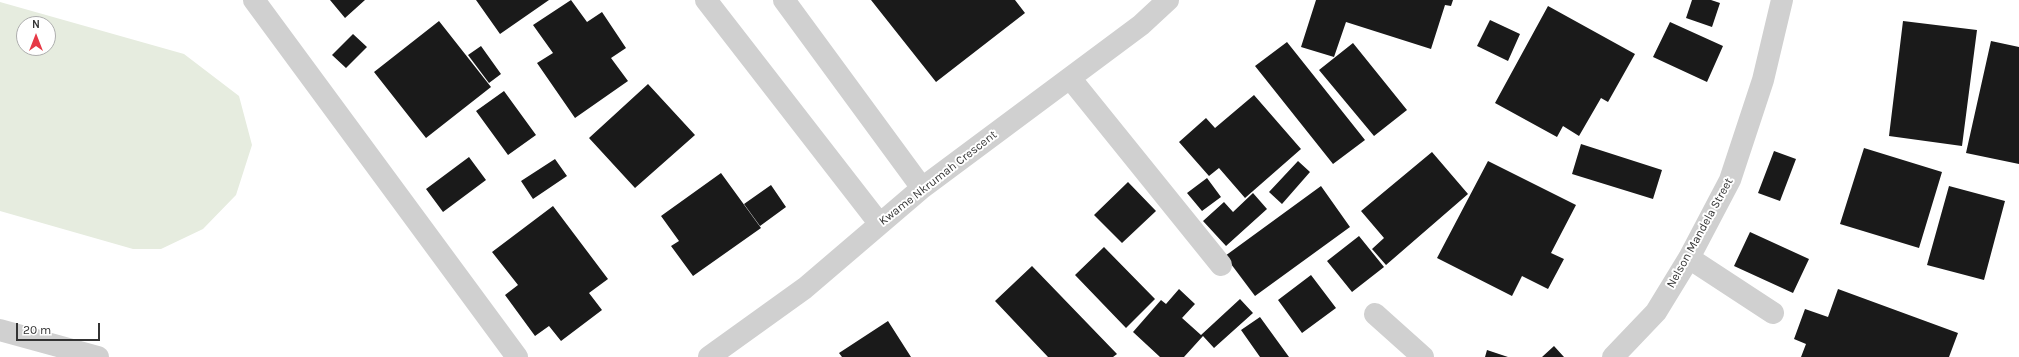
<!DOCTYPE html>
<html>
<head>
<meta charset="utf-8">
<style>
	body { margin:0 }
	#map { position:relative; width:2019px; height:357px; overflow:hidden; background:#fff; font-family:Karla,sans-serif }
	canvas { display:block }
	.north { position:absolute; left:16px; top:16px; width:40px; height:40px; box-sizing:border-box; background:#fff; border:1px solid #adadad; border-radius:50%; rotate:0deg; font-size:11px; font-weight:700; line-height:16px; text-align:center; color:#333 }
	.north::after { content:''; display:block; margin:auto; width:14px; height:18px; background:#e63946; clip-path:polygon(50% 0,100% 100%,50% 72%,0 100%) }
	.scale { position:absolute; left:16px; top:323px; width:84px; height:18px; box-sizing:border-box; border:2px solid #333; border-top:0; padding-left:5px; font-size:12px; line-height:14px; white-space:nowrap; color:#333; -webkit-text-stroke:3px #fff; paint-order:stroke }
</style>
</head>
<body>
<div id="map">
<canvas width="2019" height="357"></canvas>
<div class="north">N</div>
<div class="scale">20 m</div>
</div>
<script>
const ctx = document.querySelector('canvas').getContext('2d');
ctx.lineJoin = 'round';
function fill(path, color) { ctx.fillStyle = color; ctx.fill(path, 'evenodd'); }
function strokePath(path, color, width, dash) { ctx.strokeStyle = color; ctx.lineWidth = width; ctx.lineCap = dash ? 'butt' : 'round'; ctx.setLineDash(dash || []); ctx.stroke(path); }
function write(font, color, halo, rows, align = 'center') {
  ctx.font = font + ' Karla,sans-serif'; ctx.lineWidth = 4; ctx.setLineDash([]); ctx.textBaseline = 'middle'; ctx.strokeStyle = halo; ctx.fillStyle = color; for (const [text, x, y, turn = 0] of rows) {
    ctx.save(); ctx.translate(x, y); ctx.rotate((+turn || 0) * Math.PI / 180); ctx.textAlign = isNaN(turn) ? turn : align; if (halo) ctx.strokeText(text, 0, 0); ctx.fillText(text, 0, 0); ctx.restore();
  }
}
const green = new Path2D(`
	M 0,2 L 184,54 L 239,96 L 252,145 L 236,195 L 203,229 L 161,249 L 133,249 L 0,211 ZM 24,24 L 48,24 L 48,48 L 24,48 Z`);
const building = new Path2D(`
	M 330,0 L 365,0 L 345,18 Z
	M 476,0 L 549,0 L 500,34 Z
	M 571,0 L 587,22 L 602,12 L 626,48 L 611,58 L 628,81 L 575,118 L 537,63 L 553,53 L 533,25 Z
	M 871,0 L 1015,0 L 1025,13 L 936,82 Z
	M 1316,0 L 1453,0 L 1451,6 L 1445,5 L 1431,49 L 1346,22 L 1334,57 L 1301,47 Z
	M 1692,0 L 1711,0 L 1720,3 L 1712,27 L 1686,18 Z
	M 1548,6 L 1635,54 L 1608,102 L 1601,98 L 1579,136 L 1563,126 L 1557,137 L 1495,103 Z
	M 1490,20 L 1520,34 L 1508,61 L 1477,46 Z
	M 439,21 L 491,87 L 426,138 L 374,72 Z
	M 1903,21 L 1977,30 L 1962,146 L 1889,136 Z
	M 1670,22 L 1723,46 L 1707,82 L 1653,57 Z
	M 353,34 L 367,47 L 346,68 L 332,55 Z
	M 1991,41 L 2019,47 L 2019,164 L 1966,153 Z
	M 1287,42 L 1365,140 L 1333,164 L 1255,66 Z
	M 1353,43 L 1407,110 L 1374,136 L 1319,70 Z
	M 481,46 L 501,74 L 489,83 L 468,55 Z
	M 648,84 L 695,135 L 635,188 L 589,138 Z
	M 504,91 L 536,135 L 508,155 L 476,111 Z
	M 1254,95 L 1301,149 L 1245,198 L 1219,168 L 1209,176 L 1179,142 L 1206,118 L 1215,128 Z
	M 1581,144 L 1662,170 L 1653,199 L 1572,174 Z
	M 1864,148 L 1942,172 L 1919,248 L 1840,224 Z
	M 1774,151 L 1796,159 L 1780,201 L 1758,193 Z
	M 1432,152 L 1468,194 L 1386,265 L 1372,249 L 1384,238 L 1361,211 Z
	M 469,157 L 486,180 L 443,212 L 426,189 Z
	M 555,159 L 567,176 L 533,199 L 521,181 Z
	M 1298,161 L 1310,172 L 1282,204 L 1269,192 Z
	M 1488,161 L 1576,205 L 1551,253 L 1564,259 L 1548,289 L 1522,276 L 1512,296 L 1437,258 Z
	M 721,173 L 761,228 L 693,276 L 671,246 L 679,241 L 661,216 Z
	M 1207,178 L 1221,197 L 1202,211 L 1187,193 Z
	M 1128,182 L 1156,211 L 1122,243 L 1094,215 Z
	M 771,185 L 786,207 L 760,226 L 744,204 Z
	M 1321,186 L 1350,227 L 1255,296 L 1225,256 Z
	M 1949,186 L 2005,201 L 1984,280 L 1927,265 Z
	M 1253,193 L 1267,209 L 1226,246 L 1203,221 L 1224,202 L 1233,212 Z
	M 553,206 L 608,279 L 589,293 L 602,310 L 561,341 L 549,326 L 535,336 L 505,295 L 518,285 L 492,252 Z
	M 1750,232 L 1809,259 L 1793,293 L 1734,266 Z
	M 1359,236 L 1384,267 L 1352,292 L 1327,261 Z
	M 1104,247 L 1155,299 L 1126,328 L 1075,275 Z
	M 1032,266 L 1117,354 L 1113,357 L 1048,357 L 995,301 Z
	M 1311,275 L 1336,308 L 1302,333 L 1278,300 Z
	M 1179,289 L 1195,304 L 1182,318 L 1172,309 L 1201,335 L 1240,299 L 1253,313 L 1214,348 L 1203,336 L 1184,357 L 1160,357 L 1133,332 L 1161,300 L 1166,304 Z
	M 1838,289 L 1958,333 L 1949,357 L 1801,357 L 1806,344 L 1794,339 L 1805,309 L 1828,317 Z
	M 1260,317 L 1289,357 L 1260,357 L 1241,330 Z
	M 888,321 L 911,357 L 842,357 L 839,353 Z
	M 1554,346 L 1564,357 L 1542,357 Z
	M 1487,350 L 1508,357 L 1485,357 Z`);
const minor = new Path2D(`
	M 254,0 L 517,357
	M 706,0 L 879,223
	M 784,0 L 922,188
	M 1070,78 L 1221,265
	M 1689,258 L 1773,313
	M 1375,314 L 1423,357
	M 0,330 L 98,357
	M 709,357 L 805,288 L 922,188 L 1141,25 L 1168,0
	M 1613,357 L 1656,312 L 1689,258 L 1730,180 L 1763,80 L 1782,0`);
const streetNames = [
	["Kwame Nkrumah Crescent",938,178,-38],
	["Nelson Mandela Street",1700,233,-61]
];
fill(green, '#e6ecdf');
fill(building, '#1a1a1a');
strokePath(minor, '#d0d0d0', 22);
write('12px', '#333', '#fff', streetNames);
</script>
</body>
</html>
